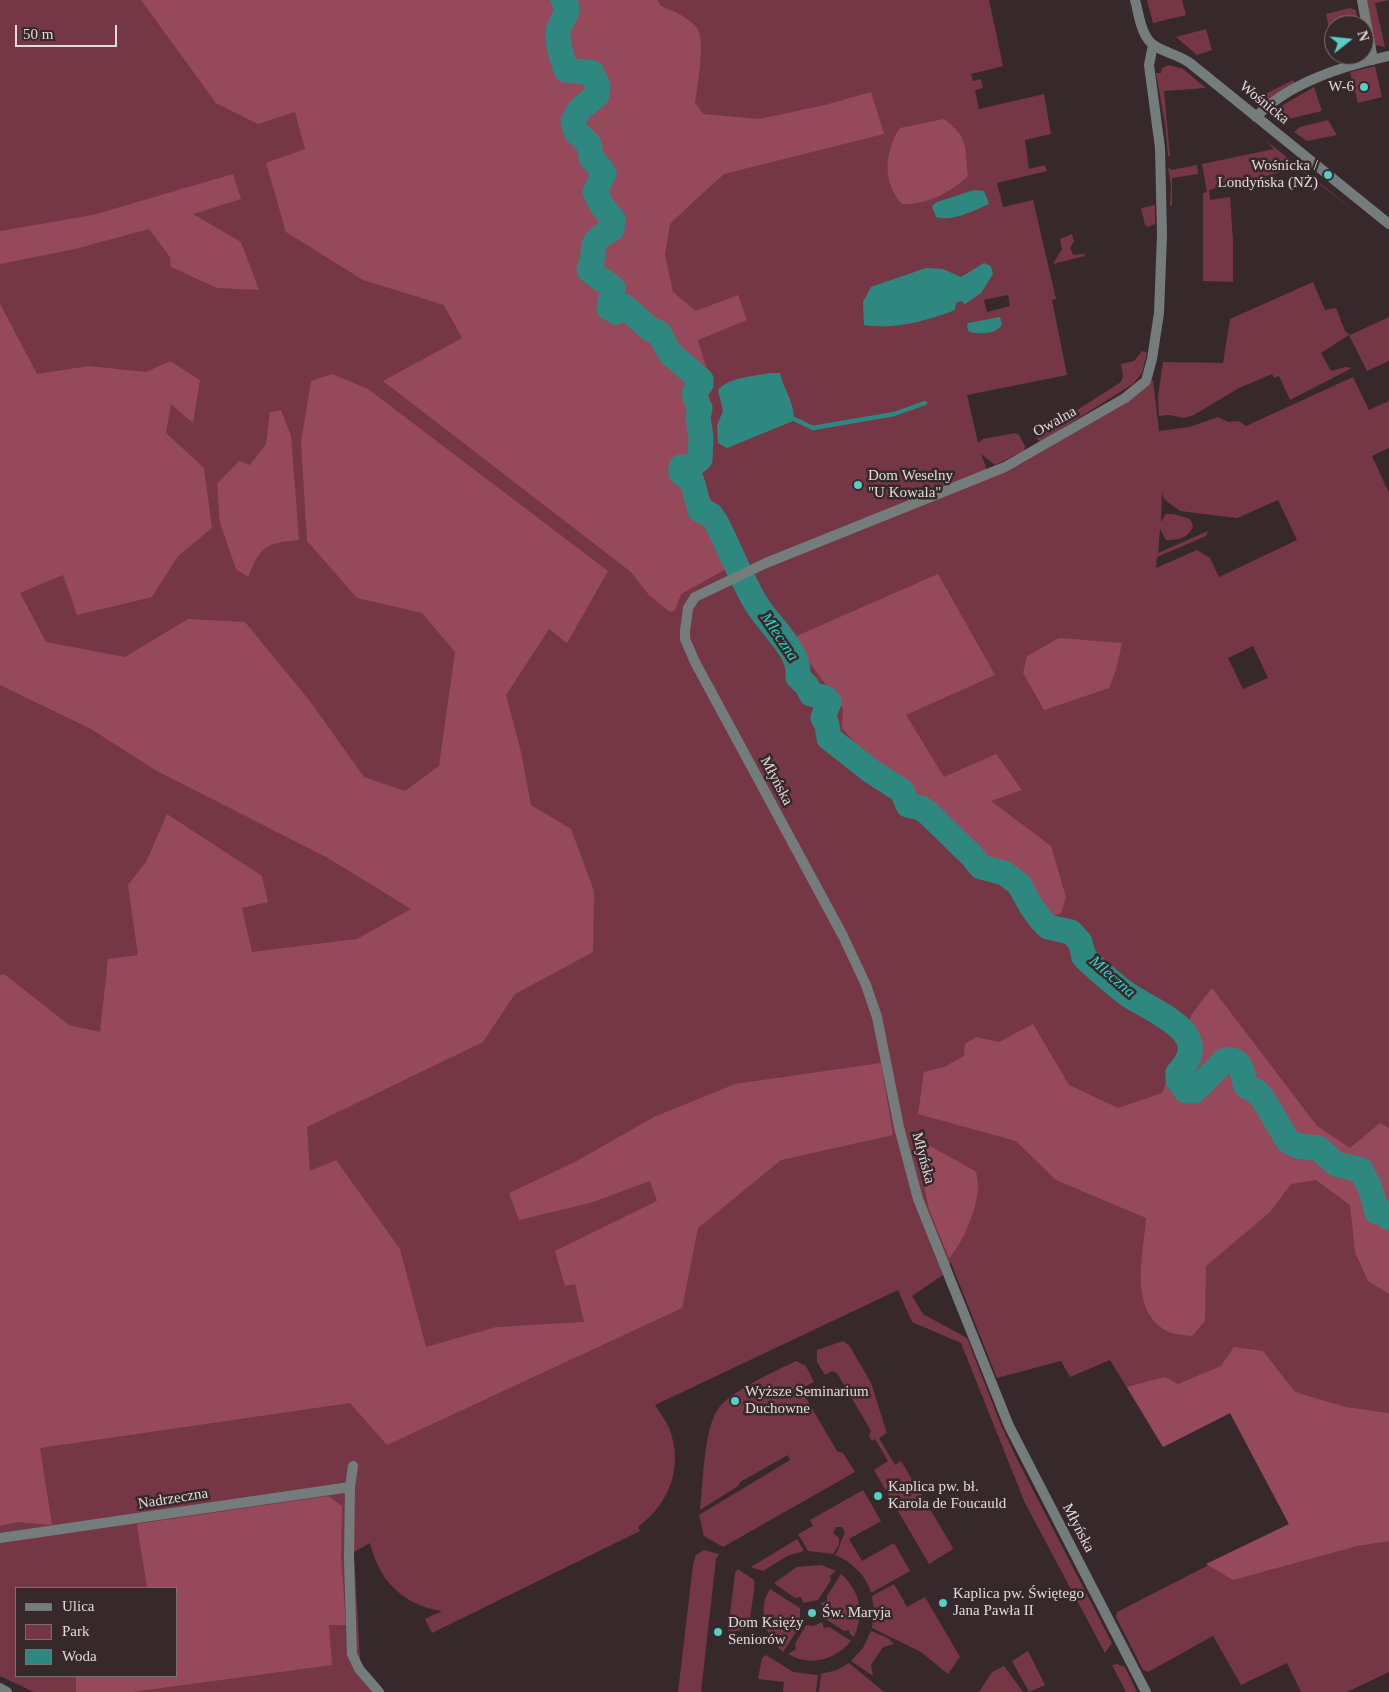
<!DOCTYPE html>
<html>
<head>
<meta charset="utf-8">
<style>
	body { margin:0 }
	#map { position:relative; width:1389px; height:1692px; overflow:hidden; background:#37282b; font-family:Georgia,serif }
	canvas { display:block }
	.legend { position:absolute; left:15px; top:1587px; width:162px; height:90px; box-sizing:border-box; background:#37282b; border:1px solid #7c6f71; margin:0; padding:6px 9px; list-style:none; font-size:15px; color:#e3dadb }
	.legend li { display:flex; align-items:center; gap:10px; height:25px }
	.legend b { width:25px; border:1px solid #7c6f71 }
	.north { position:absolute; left:1324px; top:15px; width:50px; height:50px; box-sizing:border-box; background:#37282b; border:1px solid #7c6f71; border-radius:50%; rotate:74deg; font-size:14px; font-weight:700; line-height:20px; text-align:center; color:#e3dadb }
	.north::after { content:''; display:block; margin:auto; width:18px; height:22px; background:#56cec3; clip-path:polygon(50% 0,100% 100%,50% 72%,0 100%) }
	.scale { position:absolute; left:15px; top:25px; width:102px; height:22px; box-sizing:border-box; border:2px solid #e3dadb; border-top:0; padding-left:6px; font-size:15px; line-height:18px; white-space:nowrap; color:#e3dadb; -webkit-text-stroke:4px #37282b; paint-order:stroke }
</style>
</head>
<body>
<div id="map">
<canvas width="1389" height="1692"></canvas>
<ul class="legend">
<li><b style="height:6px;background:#757d7c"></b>Ulica</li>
<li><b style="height:14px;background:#753746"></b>Park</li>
<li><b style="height:14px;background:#2f8880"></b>Woda</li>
</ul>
<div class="north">N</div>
<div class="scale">50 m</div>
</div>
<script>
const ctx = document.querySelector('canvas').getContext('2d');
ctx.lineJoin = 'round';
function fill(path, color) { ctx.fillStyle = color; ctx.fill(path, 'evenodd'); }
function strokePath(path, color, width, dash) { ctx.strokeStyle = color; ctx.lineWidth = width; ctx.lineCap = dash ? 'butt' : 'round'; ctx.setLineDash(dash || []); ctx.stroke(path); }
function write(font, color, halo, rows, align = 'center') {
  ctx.font = font + ' Georgia,serif'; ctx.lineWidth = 5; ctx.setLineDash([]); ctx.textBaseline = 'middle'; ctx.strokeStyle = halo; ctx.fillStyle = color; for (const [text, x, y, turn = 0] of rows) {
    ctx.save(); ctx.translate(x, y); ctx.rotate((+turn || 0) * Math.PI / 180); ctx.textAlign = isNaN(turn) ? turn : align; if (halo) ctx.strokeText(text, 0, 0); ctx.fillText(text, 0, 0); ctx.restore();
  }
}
const green = new Path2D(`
	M 0,0 L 989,0 L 1003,66 L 971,74 L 973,81 L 981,79 L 983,88 L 975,90 L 979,109 L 1044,94 L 1051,134 L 1025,140 L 1029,169 L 1045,165 L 1047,171 L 997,183 L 1003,207 L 1033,200 L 1056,299 L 1052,300 L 1067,375 L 967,395 L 978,443 L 983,439 L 1015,433 L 1019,435 L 1025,446 L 1024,451 L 995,465 L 981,454 L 987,470 L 1038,447 L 1153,380 L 1159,431 L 1189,427 L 1218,417 L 1228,422 L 1239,421 L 1246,426 L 1353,377 L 1369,410 L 1389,401 L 1389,448 L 1372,456 L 1389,493 L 1389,1672 L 1347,1692 L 1301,1692 L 1287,1663 L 1241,1685 L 1213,1636 L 1148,1672 L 1143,1670 L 1116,1617 L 1117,1612 L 1289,1524 L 1230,1413 L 1163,1447 L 1110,1360 L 1070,1377 L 1061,1361 L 997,1378 L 951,1263 L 940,1267 L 943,1275 L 912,1296 L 923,1314 L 967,1338 L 1001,1425 L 1017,1459 L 1112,1643 L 1105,1653 L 1025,1503 L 961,1343 L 912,1322 L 898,1290 L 655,1405 C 659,1412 665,1419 669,1428 C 684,1466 670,1503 638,1527 L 640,1531 L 432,1633 L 425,1619 L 442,1611 C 403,1605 379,1581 370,1543 L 354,1552 L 360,1660 L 377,1692 L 34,1692 L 0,1676 ZM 1008,295 L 1010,306 L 987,312 L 984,300 ZM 1162,492 L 1164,499 L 1180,511 L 1237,518 L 1278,500 L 1297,540 L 1219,577 L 1210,558 L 1197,550 L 1156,568 L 1157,557 L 1206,536 L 1208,531 L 1158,553 L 1160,529 L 1166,540 C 1178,540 1189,538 1193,526 L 1190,519 L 1173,514 L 1166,514 L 1161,522 ZM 1253,646 L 1268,678 L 1243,689 L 1228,658 ZM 16,1588 L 176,1588 L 176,1676 L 16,1676 Z
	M 1147,0 L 1182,0 L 1186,15 L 1153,23 Z
	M 1366,0 L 1389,0 L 1375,3 L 1385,47 L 1375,45 Z
	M 1350,8 L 1356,10 L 1358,25 L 1334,25 L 1334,31 L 1330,32 L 1326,14 Z
	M 1206,29 L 1212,50 L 1197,55 L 1176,37 Z
	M 1169,65 L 1183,69 L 1206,88 L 1164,91 L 1170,156 L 1168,156 L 1165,124 L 1156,73 L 1161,73 L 1162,68 Z
	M 1375,66 L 1382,97 L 1358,103 L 1350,72 Z
	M 1293,80 L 1295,84 L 1260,104 L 1254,100 Z
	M 1314,87 L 1322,111 L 1284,120 L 1283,123 L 1275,116 L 1280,107 Z
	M 1328,120 L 1337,135 L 1307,141 L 1294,132 L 1300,127 Z
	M 1265,140 L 1360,215 L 1298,168 L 1209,190 L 1210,200 L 1230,197 L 1233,241 L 1233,282 L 1203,281 L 1203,193 L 1207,192 L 1202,164 L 1274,149 Z
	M 1197,165 L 1198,174 L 1172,178 L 1172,206 L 1170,205 L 1171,186 L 1168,167 L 1171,170 Z
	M 1155,205 L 1155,224 L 1148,227 L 1145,225 L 1141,208 Z
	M 1072,234 L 1074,241 L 1070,248 L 1073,255 L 1084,254 L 1085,256 L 1053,264 L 1062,249 L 1060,239 Z
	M 1313,282 L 1325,310 L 1336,308 L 1345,331 L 1350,335 L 1389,317 L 1389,361 L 1367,371 L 1349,335 L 1321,353 L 1331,371 L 1346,367 L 1352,368 L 1290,400 L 1279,376 L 1274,378 L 1272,374 L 1239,388 L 1194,415 L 1184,418 L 1169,415 L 1159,416 L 1158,396 L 1163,362 L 1223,363 L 1230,319 Z
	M 1142,351 L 1147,353 L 1142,373 L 1133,384 L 1040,442 L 1034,435 L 1035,433 L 1060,421 L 1121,382 L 1123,376 L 1121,364 L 1134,361 Z
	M 843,1341 L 849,1345 L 871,1383 L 887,1433 L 879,1438 L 895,1465 L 901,1461 L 952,1546 L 953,1549 L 929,1564 L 874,1470 L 888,1461 L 875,1439 L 872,1441 L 869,1436 L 871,1431 L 837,1373 L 832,1371 L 825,1375 L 817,1362 L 817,1350 Z
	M 796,1361 L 806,1366 L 814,1382 L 804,1387 L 803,1393 L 837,1451 L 843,1453 L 855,1472 L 723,1547 L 704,1536 L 699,1515 L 790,1460 L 788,1455 L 740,1482 L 738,1486 L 700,1510 C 703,1484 704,1428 718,1409 C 730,1391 776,1371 796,1361 Z
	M 863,1490 L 881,1521 L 849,1539 L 862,1561 L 894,1543 L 910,1571 L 871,1593 C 867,1576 851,1561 835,1555 C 841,1547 840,1540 845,1533 L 842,1527 L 836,1527 L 833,1533 L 839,1538 L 839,1545 L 833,1554 L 808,1551 L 798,1534 L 813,1526 L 810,1520 Z
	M 797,1539 L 804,1551 L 787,1556 L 763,1571 L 751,1567 Z
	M 704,1550 L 719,1554 L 716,1559 L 701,1692 L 678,1692 L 693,1565 L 696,1555 Z
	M 821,1565 L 836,1571 L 830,1576 L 831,1580 L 818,1600 L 803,1603 L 801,1597 L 795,1598 L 774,1583 L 797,1567 Z
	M 738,1569 L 754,1580 C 756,1588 750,1611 750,1623 C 744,1630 737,1632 728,1631 L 735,1573 Z
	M 841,1574 C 860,1591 865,1613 854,1637 L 850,1634 L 849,1630 L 844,1631 L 824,1618 L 825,1611 L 821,1603 L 827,1601 L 827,1596 Z
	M 894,1584 L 907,1607 L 925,1597 L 960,1657 L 948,1674 L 921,1652 L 872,1628 L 874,1612 L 872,1596 Z
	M 770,1589 L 800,1608 L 800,1617 L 803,1623 L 797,1624 L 798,1629 L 783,1652 C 765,1637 757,1609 770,1589 Z
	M 822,1622 L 824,1628 L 829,1627 L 851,1641 C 835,1660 810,1667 788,1654 L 796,1649 L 795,1644 L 806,1625 L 814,1626 Z
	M 871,1631 L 888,1638 L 894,1644 L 883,1647 L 871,1665 L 873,1676 L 851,1661 L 863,1648 Z
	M 1028,1651 L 1045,1685 L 1029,1692 L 1012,1661 Z
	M 766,1655 L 793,1672 L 818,1675 L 816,1692 L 783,1692 L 784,1682 L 758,1679 L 762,1658 Z
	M 849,1663 L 883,1691 L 884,1692 L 819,1692 L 821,1674 L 837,1670 Z
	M 1117,1664 L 1125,1667 L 1137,1692 L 1126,1692 L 1112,1665 Z
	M 1004,1666 L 1023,1692 L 979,1692 L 992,1672 Z`);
const forest = new Path2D(`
	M 141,0 L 658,0 L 661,6 C 674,11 688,17 697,28 C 706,40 697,87 695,103 L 703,114 L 759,119 L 825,105 L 871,92 L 884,134 L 724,174 L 693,202 L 670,224 L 665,255 L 673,292 L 696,311 L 738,295 L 747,320 L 698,340 L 709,377 C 705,386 711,398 710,408 C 710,437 709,449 699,477 L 707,495 L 722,513 L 744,559 L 681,594 L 675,610 L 670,612 L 649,595 L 631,572 L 383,381 L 462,338 L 444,305 L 363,280 L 286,232 L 266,163 L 305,149 L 295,112 L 258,124 L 216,103 Z
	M 944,119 C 969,137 965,148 968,176 C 949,193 928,205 902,204 C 882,182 884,152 900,128 Z
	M 233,174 L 241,199 L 193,214 L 241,242 L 259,290 L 217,288 L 171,267 L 170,257 L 149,229 L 75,249 L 0,264 L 0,231 L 93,215 Z
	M 0,304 L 37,374 L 89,366 L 146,372 L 170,361 L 200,380 L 193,423 L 171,404 L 166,433 L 204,468 L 212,528 L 178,556 L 152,597 L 77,615 L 63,575 L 20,593 L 46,642 L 125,657 L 188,619 L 245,622 L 309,700 L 364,777 L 405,791 L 439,766 L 455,652 L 422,613 L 357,598 L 307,541 L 301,442 L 311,381 L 332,374 L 368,389 L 608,571 L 567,643 L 549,629 L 506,695 L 521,752 L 531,805 L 571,829 L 594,891 L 593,952 L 515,994 L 483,1042 L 307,1127 L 310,1171 L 336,1160 L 400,1249 L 426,1347 L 496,1327 L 584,1322 L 575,1284 L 565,1286 L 555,1251 L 657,1201 L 650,1181 L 590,1203 L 519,1220 L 509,1193 L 575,1162 L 654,1117 L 735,1084 L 881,1063 L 893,1135 L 781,1160 L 698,1228 L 682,1308 L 387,1445 L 350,1403 L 40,1448 L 52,1525 L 17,1522 L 0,1526 L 0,975 L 4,974 L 69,1025 L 100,1032 L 108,959 L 138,955 L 128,885 L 146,862 L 167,814 L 262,876 L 268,902 L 242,908 L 252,952 L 357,939 L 411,909 L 328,858 L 157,771 L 91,729 L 0,685 Z
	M 281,410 L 291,436 L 299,540 C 265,543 261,546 248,577 L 236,569 L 220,523 L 217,484 L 239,461 L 250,465 L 266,444 L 270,412 Z
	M 938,574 L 995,675 L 906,715 L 944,777 L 996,754 L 1022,790 L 991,801 L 1051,846 L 1066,897 L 1061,913 L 1052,916 L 1019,871 L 987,858 L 949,823 L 938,809 L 866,755 L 842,728 L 843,709 L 792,638 Z
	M 1059,638 L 1122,643 L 1116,670 L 1109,688 L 1044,710 L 1023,673 L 1027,656 Z
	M 1212,988 L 1317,1126 L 1350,1148 L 1380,1123 L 1389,1128 L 1389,1294 L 1368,1281 L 1355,1252 L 1350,1205 L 1316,1180 L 1291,1184 L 1270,1212 L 1206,1266 L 1205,1321 L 1192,1336 C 1185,1335 1175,1335 1169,1332 C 1127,1312 1144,1253 1146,1218 L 1056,1180 L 1016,1141 L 918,1114 L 924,1072 L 944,1067 L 964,1056 L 965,1044 L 976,1037 L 999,1042 L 1033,1024 L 1069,1085 L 1118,1108 L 1162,1093 L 1192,1014 Z
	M 914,1137 L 975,1171 C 986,1191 964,1243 949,1258 L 929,1209 Z
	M 1234,1347 L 1263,1351 L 1295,1392 L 1345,1407 L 1389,1413 L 1389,1541 L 1357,1546 L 1233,1580 L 1206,1564 L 1289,1524 L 1230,1413 L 1163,1447 L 1127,1387 L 1165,1377 L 1178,1384 L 1221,1366 Z
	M 328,1496 L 342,1506 L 341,1556 L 346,1625 L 329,1625 L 332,1665 L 132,1692 L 76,1692 L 76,1678 L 73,1676 L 176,1676 L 176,1588 L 147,1588 L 137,1524 Z`);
const water = new Path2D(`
	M 974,190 L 984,191 L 989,204 C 973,211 952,222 936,217 L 932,206 L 937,202 Z
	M 984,263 L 991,266 L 993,274 L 981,293 L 965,304 L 961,301 L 956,303 L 955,310 C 927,321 894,330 864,325 L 863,302 L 871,287 L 926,268 L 943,269 L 961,277 Z
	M 1000,317 L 1002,324 C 997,335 980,334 969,332 L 967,327 L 968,323 Z
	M 771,373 L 780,373 C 783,388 797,407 793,421 L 727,448 L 718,443 L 717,425 L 723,411 L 718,390 C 729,377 755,376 771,373 Z`);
const stream = new Path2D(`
	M 794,419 L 813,428 L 894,414 L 925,403`);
const river = new Path2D(`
	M 563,0 C 574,12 559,20 558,32 C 557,45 562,58 566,70 L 592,73 L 598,86 L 597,95 L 579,110 L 573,121 L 576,132 L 589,144 L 591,157 L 604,173 L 595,192 L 602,206 L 613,219 L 612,229 C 583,246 599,248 589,270 L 613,288 L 609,308 L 616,312 L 624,306 L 650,329 L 659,333 L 670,353 L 701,380 L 701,384 C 691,392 694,398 700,408 L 698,418 L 701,437 L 700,459 L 690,467 L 681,467 L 681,473 L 692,481 L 700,510 L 711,515 L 716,522 C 730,549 741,579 757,605 C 770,626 801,651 798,677 L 807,686 L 811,694 L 826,698 L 829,702 L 823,718 L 827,725 L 829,738 L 871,771 L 902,791 L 908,805 L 921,808 L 928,813 L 972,856 L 981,867 L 1004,873 L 1019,884 L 1031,906 L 1041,920 L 1048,927 L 1071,932 L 1080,942 L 1084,957 L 1088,961 C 1101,972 1113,984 1127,994 C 1153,1012 1217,1033 1178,1073 L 1178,1080 L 1186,1091 L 1194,1091 L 1225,1060 C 1243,1057 1242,1075 1246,1086 L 1257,1092 L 1263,1099 L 1288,1141 L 1298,1146 L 1318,1148 L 1336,1164 L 1361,1170 L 1370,1188 L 1377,1212 L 1384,1213 L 1389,1218`);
const minor = new Path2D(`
	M 1362,0 L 1373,60
	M 1256,117 C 1290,82 1343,66 1389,56
	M 353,1466 L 350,1487 L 349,1560 L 352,1654 L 359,1669 L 379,1692
	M 0,1538 L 350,1487
	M 1146,1692 L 1009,1426 L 918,1199 L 899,1127 L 877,1017 L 866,985 L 843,936 L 695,662 L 685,639 L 685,631 L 688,608 L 695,597 L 766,563 L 1005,467 L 1125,398 L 1146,381 L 1152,359 L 1159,313 L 1162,235 L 1160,148 L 1149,65 L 1153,45`);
const tertiary = new Path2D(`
	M 1135,0 C 1139,14 1141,38 1155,46 C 1166,53 1179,55 1190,63 L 1389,224
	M 0,1688 L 7,1692`);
const markers = [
	[1364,87,5,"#56cec3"],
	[1328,175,5,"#56cec3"],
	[858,485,5,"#56cec3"],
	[735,1401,5,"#56cec3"],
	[878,1496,5,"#56cec3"],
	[943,1603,5,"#56cec3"],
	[812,1613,5,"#56cec3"],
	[718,1632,5,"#56cec3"]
];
const poiNames = [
	["W-6",1354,87,"right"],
	["Wośnicka /",1318,166,"right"],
	["Londyńska (NŻ)",1318,183,"right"],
	["Dom Weselny",868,476],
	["\"U Kowala\"",868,493],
	["Wyższe Seminarium",745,1392],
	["Duchowne",745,1409],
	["Kaplica pw. bł.",888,1487],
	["Karola de Foucauld",888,1504],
	["Kaplica pw. Świętego",953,1594],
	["Jana Pawła II",953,1611],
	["Św. Maryja",822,1613],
	["Dom Księży",728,1623],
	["Seniorów",728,1640]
];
const streetNames = [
	["Wośnicka",1264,103,39],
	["Owalna",1055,422,-29],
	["Młyńska",776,781,62],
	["Młyńska",923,1158,75],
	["Nadrzeczna",173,1499,-9],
	["Młyńska",1078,1528,63]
];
const waterNames = [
	["Mleczna",779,637,56],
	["Mleczna",1112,977,41]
];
fill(green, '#753746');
fill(forest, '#96495b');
fill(water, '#2f8880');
strokePath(stream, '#2f8880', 4.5);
strokePath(river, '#2f8880', 25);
strokePath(minor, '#757d7c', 10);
strokePath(tertiary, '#757d7c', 10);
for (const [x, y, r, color] of markers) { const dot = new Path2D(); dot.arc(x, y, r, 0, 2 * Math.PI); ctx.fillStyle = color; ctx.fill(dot); strokePath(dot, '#37282b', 2); }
write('15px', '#e3dadb', '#37282b', poiNames, 'left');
write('15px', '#e3dadb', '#37282b', streetNames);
write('italic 16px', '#28dbce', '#37282b', waterNames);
</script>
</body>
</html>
